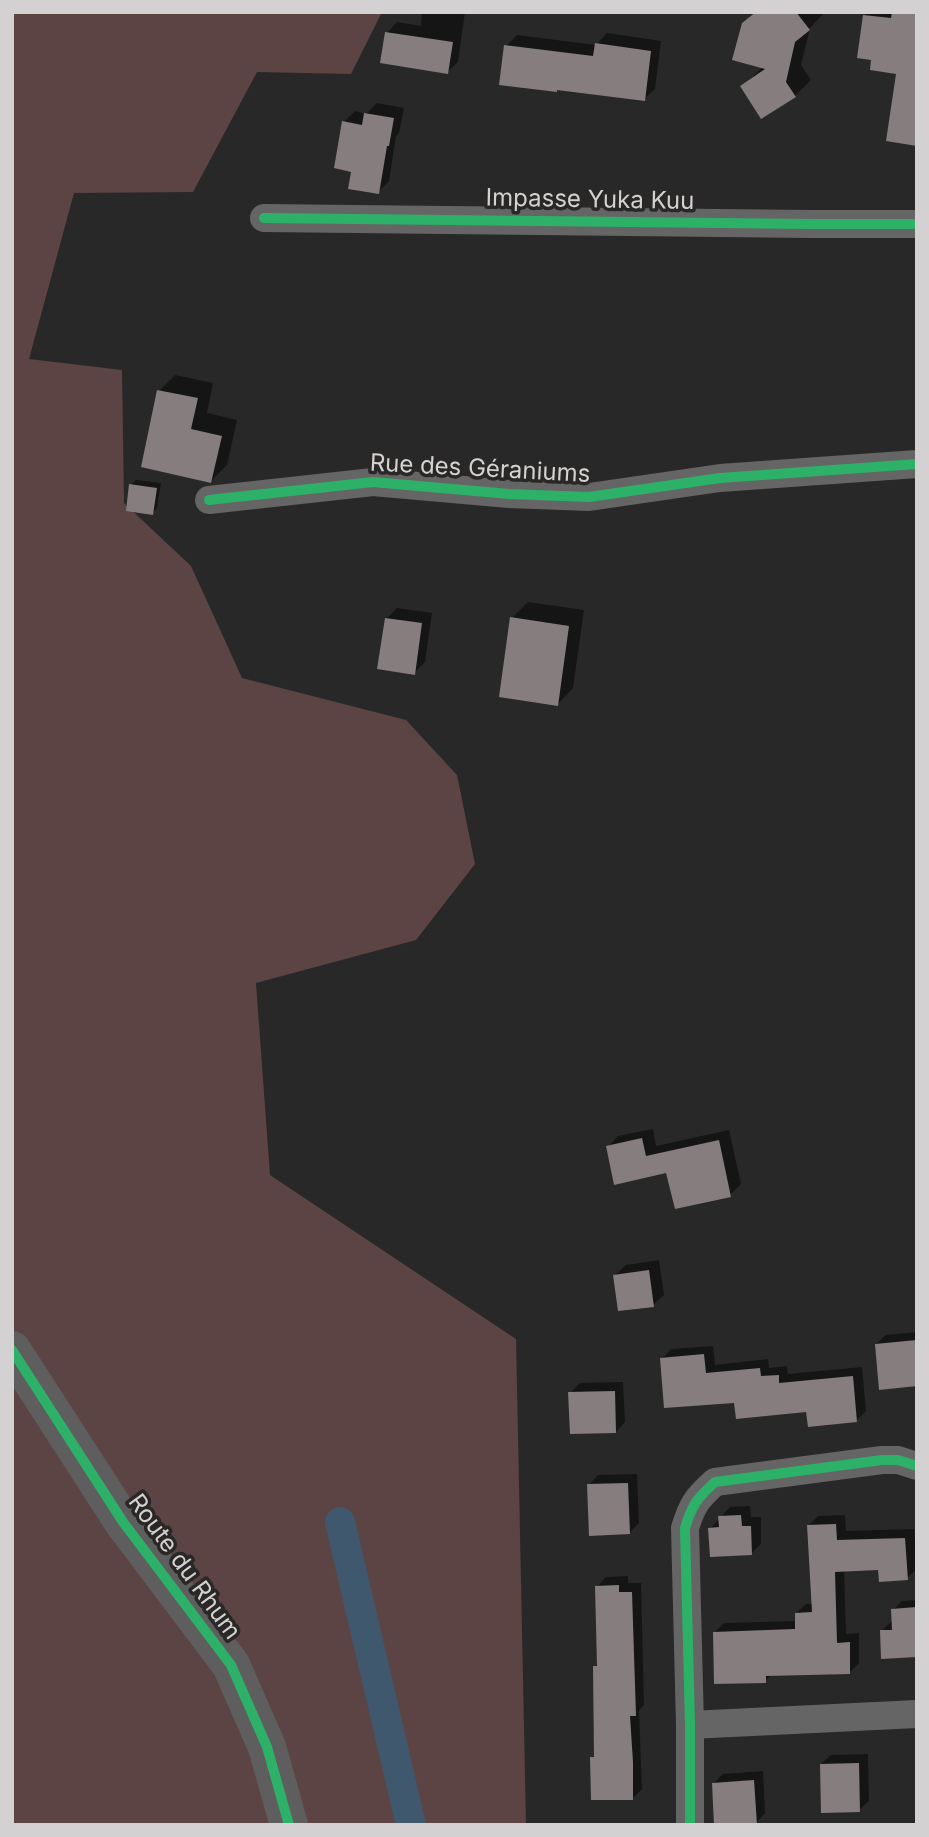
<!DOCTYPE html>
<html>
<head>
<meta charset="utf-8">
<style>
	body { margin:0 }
	#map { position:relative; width:929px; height:1837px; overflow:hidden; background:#292828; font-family:Inter,sans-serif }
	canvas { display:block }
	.frame { position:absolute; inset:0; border:14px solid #d3d1d1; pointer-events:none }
</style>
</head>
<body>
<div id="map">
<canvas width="929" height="1837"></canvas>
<div class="frame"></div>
</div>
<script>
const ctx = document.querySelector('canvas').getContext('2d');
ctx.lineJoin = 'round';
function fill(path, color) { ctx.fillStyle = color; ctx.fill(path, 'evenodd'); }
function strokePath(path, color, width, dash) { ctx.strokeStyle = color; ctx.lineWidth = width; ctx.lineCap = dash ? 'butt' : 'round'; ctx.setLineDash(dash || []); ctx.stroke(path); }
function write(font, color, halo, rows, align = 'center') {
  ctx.font = font + ' Inter,sans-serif'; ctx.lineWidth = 7; ctx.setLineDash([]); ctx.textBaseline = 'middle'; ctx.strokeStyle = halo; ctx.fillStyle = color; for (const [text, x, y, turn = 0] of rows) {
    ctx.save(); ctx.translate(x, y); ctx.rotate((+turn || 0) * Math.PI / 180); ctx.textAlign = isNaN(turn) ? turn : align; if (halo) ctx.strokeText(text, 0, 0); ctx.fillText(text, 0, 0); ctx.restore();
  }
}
const green = new Path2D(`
	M 12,12 L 382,12 L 351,74 L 257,72 L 193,192 L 74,193 L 29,359 L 122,370 L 124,503 L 191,566 L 242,678 L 406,720 L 457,775 L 475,864 L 416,940 L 256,983 L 270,1175 L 516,1339 L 526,1825 L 12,1825 Z`);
const shadow = new Path2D(`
	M 422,12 L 465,12 L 458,62 L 447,72 L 387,33 L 397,22 L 421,26 Z
	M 756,12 L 824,13 L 810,28 L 801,65 L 811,80 L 795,96 L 742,86 L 763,67 L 744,24 Z
	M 868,12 L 917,12 L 873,58 L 864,16 Z
	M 607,33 L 661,41 L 655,89 L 644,99 L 506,46 L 517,35 L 596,45 Z
	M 377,103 L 404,108 L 399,133 L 396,136 L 389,181 L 378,192 L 353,170 L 344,122 L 355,111 L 366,114 Z
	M 175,375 L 213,383 L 207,413 L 237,420 L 227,465 L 211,481 L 159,391 Z
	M 136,480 L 161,483 L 157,508 L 152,513 L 131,485 Z
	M 528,602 L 584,610 L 573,688 L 557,705 L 512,618 Z
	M 397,608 L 432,613 L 425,662 L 414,673 L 386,619 Z
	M 653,1129 L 656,1146 L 729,1130 L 741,1184 L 730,1195 L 608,1147 L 618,1136 Z
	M 659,1260 L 664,1295 L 653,1305 L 615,1275 L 626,1265 Z
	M 917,1332 L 917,1385 L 876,1344 L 886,1335 Z
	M 713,1346 L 715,1365 L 768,1359 L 769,1368 L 787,1366 L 788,1374 L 862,1367 L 866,1411 L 857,1420 L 808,1410 L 736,1401 L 662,1359 L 671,1349 Z
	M 623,1382 L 625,1422 L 616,1432 L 570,1393 L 580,1383 Z
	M 637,1474 L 639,1523 L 629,1533 L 589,1485 L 598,1475 Z
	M 750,1506 L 751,1517 L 761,1517 L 761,1544 L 751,1554 L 710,1529 L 730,1507 Z
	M 845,1515 L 846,1531 L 914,1529 L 917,1569 L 907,1578 L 880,1568 L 844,1570 L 846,1634 L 859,1633 L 859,1663 L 850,1672 L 772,1674 L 765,1681 L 715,1632 L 724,1623 L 797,1621 L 796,1613 L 806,1604 L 813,1604 L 808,1526 L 818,1516 Z
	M 628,1576 L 628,1583 L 641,1583 L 644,1705 L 639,1711 L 642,1789 L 633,1798 L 592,1758 L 596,1754 L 595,1667 L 599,1663 L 597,1587 L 606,1577 Z
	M 917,1600 L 917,1655 L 881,1631 L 891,1622 L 894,1622 L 893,1610 L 902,1601 Z
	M 868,1754 L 869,1801 L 859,1810 L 821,1764 L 831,1755 Z
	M 763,1771 L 765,1813 L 756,1823 L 714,1783 L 723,1774 Z`);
const canal = new Path2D(`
	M 340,1522 L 411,1825`);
const building = new Path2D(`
	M 756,12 L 796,12 L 810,30 L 795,42 L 786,82 L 796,97 L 761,119 L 740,86 L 765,69 L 732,60 L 742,23 Z
	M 892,12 L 917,12 L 917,146 L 886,141 L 896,74 L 870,70 L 871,60 L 857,58 L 863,15 L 891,18 Z
	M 385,32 L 453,42 L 448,74 L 380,63 Z
	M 595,43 L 651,51 L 645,101 L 557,90 L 557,92 L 499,85 L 504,45 L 593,56 Z
	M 364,113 L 394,118 L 389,146 L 387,146 L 379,194 L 348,189 L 351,172 L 334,168 L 342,121 L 362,125 Z
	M 157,390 L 198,398 L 191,429 L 222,436 L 211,483 L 141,467 Z
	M 129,484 L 157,488 L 153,515 L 126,511 Z
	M 510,617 L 569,626 L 558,706 L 499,697 Z
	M 385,618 L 422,623 L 415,675 L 377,669 Z
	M 642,1138 L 646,1156 L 719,1140 L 731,1197 L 675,1209 L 666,1173 L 614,1185 L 606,1146 Z
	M 649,1270 L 654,1307 L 618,1311 L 613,1275 Z
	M 917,1340 L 917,1386 L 879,1390 L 875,1344 Z
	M 704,1354 L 706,1373 L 760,1368 L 761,1376 L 779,1375 L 779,1383 L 853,1376 L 857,1422 L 808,1427 L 806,1412 L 736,1419 L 734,1403 L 664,1408 L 660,1358 Z
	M 615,1391 L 616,1433 L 570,1434 L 568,1392 Z
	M 628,1483 L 630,1534 L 589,1536 L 587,1484 Z
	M 741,1515 L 742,1526 L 751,1526 L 752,1555 L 710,1557 L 708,1528 L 719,1527 L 718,1516 Z
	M 836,1524 L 837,1540 L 905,1538 L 908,1580 L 879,1582 L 878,1570 L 835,1572 L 837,1643 L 850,1642 L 850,1674 L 766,1676 L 766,1683 L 714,1684 L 713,1632 L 795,1629 L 795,1613 L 812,1612 L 807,1525 Z
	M 619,1585 L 619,1592 L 632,1592 L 636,1716 L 630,1716 L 633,1762 L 633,1800 L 591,1800 L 590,1757 L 594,1757 L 593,1666 L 597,1666 L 595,1586 Z
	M 917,1607 L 917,1657 L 881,1659 L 880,1630 L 892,1630 L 891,1609 Z
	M 859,1763 L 860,1812 L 821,1813 L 820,1764 Z
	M 754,1780 L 757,1825 L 714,1825 L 712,1783 Z`);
const street = new Path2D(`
	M 264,218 L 811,224 L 917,224
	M 209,500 L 373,482 L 509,494 L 589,497 L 720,478 L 917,464
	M 690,1725 L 917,1714
	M 690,1825 L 690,1725 L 685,1528 C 692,1505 697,1498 715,1482 L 882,1460 L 898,1460 L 917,1466`);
const secondary = new Path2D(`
	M 12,1350 L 123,1522 L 231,1665 L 267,1747 L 289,1825`);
const cycleway = new Path2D(`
	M 264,218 L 811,224 L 917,224
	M 209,500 L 373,482 L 509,494 L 589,497 L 720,478 L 917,464
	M 12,1350 L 123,1522 L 231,1665 L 267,1747 L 289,1825
	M 690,1825 L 690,1725 L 685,1528 C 692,1505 697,1498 715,1482 L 882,1460 L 898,1460 L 917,1466`);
const streetNames = [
	["Impasse Yuka Kuu",590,200,1],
	["Rue des Géraniums",480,469,3],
	["Route du Rhum",184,1567,54]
];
fill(green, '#5c4444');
fill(shadow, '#0007');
strokePath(canal, '#40586d', 30);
fill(building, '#867e7e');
strokePath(street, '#656565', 28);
strokePath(secondary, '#5f5e5e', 38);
strokePath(cycleway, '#2db169', 10);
write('24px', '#d3d1d1', '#2a2827', streetNames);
</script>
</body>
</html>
